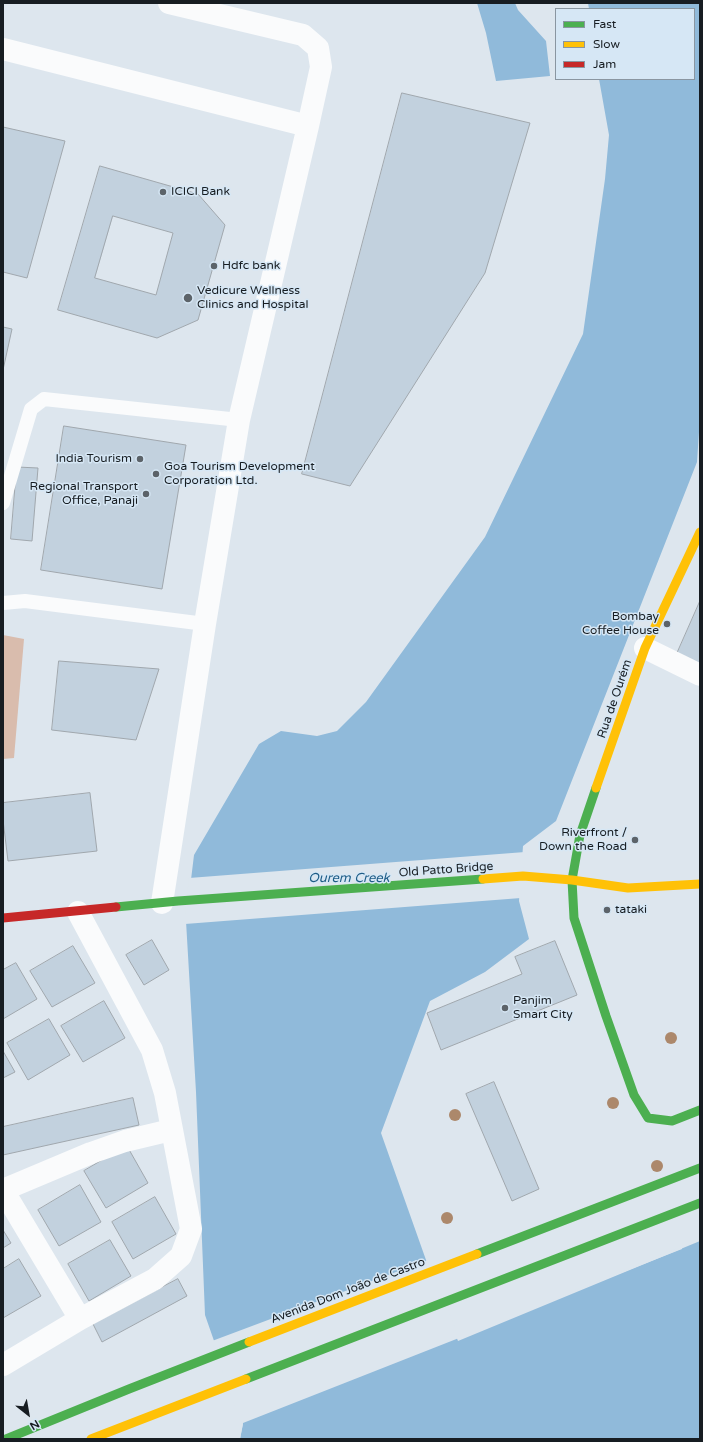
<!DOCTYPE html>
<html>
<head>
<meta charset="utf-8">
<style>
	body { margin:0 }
	#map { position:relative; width:703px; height:1442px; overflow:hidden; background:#dde6ee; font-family:"Varela Round",sans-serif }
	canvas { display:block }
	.frame { position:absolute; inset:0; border:4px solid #171d22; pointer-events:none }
	.legend { position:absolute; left:555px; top:8px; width:140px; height:72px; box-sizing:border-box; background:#d6e7f5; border:1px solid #8a96a1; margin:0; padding:5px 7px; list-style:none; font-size:12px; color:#171d22 }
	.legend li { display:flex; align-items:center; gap:8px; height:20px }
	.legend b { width:20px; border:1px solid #8a96a1 }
	.north { position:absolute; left:8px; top:1394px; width:40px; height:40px; -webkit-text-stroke:3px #d6e7f5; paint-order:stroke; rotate:149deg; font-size:11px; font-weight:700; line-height:16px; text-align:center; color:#171d22 }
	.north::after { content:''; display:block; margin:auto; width:14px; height:18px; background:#171d22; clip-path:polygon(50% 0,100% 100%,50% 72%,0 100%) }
</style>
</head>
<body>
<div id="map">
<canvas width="703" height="1442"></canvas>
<div class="frame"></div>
<ul class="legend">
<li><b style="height:5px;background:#4caf50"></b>Fast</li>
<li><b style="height:5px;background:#ffc107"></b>Slow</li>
<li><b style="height:5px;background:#c62828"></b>Jam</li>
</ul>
<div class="north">N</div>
</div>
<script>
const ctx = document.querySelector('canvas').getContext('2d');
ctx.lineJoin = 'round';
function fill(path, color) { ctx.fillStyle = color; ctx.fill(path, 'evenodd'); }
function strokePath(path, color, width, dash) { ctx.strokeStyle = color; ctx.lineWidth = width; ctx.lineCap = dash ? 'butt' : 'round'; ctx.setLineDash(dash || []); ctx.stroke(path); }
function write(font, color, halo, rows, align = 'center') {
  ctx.font = font + ' "Varela Round",sans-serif'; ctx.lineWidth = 3; ctx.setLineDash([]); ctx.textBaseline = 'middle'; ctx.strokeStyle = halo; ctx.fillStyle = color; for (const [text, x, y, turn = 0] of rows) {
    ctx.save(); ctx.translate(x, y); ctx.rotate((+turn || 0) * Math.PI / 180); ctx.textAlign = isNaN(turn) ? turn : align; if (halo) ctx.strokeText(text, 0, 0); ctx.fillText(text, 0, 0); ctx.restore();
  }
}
const forest = new Path2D(`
	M 3,635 L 24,639 L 14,758 L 3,759 Z`);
const water = new Path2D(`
	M 477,3 L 515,3 L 518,10 L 546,41 L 550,76 L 496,81 L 486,33 Z
	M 588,3 L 700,3 L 700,417 L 697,462 L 556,821 L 523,846 L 519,901 L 529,939 L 485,972 L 430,1001 L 381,1133 L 426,1260 L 458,1341 L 700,1241 L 700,1439 L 240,1439 L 243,1424 L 205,1315 L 196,1092 L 186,921 L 194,855 L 259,744 L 281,731 L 317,736 L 337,731 L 366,702 L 485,537 L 583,334 L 605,179 L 609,135 L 599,79 L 694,79 L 694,9 L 589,9 Z`);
const pier = new Path2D(`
	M 525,852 L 521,898 L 185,924 L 185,914 L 189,878 Z
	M 682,1246 L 682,1249 L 532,1308 Z
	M 428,1260 L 459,1338 L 243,1423 L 240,1439 L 238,1439 L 241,1424 L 212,1341 Z`);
const building = new Path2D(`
	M 402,93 L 530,123 L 485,273 L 350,486 L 302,474 Z
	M 3,127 L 65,141 L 27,278 L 3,272 Z
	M 100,166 L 198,194 L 225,225 L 198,320 L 157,338 L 58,310 ZM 113,216 L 173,233 L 156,295 L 95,278 Z
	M 3,327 L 12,329 L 3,370 Z
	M 64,426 L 186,445 L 162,589 L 41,570 Z
	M 17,467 L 38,468 L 32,541 L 11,539 Z
	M 700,601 L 700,666 L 676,656 Z
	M 59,661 L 159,669 L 136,740 L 52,730 Z
	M 90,793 L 97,851 L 8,861 L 3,820 L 3,803 Z
	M 152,940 L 169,970 L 144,985 L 126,955 Z
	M 555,941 L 577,995 L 441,1050 L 427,1013 L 522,974 L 515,957 Z
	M 73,946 L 95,983 L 52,1007 L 30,971 Z
	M 16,963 L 37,999 L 3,1019 L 3,970 Z
	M 104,1001 L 125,1038 L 83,1062 L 61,1026 Z
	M 49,1019 L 70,1055 L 28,1080 L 7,1043 Z
	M 3,1051 L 15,1072 L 3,1078 Z
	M 494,1082 L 539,1189 L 512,1201 L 466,1094 Z
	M 133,1098 L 139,1125 L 3,1155 L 3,1127 Z
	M 127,1146 L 148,1183 L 106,1208 L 84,1171 Z
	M 80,1185 L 101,1222 L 59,1246 L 38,1210 Z
	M 155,1197 L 176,1234 L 133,1259 L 112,1222 Z
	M 3,1230 L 11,1243 L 3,1248 Z
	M 110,1240 L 131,1276 L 89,1301 L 68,1264 Z
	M 19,1259 L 41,1296 L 3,1318 L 3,1269 Z
	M 178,1279 L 187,1296 L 102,1342 L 93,1324 Z`);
const lane = new Path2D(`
	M 3,503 L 31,409 L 44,399 L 239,420
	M 3,603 L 25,601 L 205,624`);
const street = new Path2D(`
	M 3,49 L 308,126
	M 645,648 L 700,675
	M 162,903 L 205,624 L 239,420 L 308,126 L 321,67 L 318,48 L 303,35 L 169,3
	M 3,1190 L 91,1153 L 125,1141 L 171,1130
	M 3,1190 L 80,1319
	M 3,1365 L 80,1319 L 155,1279 L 181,1256 L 191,1229 L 165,1093 L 152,1050 L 78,912`);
const fast = new Path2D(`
	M 596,788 L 580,835 L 572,880 L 574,918 L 606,1016 L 634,1095 L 648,1118 L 672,1121 L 700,1110
	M 116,907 L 178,901 L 483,879
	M 477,1254 L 700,1168
	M 246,1379 L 700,1203
	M 6,1439 L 129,1389 L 249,1342`);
const slow = new Path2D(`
	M 596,788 L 645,648 L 700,532
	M 483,879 L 523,876 L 572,880 L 628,888 L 700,884
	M 249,1342 L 477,1254
	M 91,1439 L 246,1379`);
const jam = new Path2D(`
	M 3,918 L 116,907`);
const trees = [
	[671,1038],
	[613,1103],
	[455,1115],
	[657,1166],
	[447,1218]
];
const markers = [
	[163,192,4,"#5c6369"],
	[214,266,4,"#5c6369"],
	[188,298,5,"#5c6369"],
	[140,459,4,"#5c6369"],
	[156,474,4,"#5c6369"],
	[146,494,4,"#5c6369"],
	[667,624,4,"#5c6369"],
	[635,840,4,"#5c6369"],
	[607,910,4,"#5c6369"],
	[505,1008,4,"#5c6369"]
];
const poiNames = [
	["ICICI Bank",171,192],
	["Hdfc bank",222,266],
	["Vedicure Wellness",197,291],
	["Clinics and Hospital",197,305],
	["India Tourism",132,459,"right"],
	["Goa Tourism Development",164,467],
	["Corporation Ltd.",164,481],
	["Regional Transport",138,487,"right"],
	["Office, Panaji",138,501,"right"],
	["Bombay",659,617,"right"],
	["Coffee House",659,631,"right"],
	["Riverfront /",627,833,"right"],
	["Down the Road",627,847,"right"],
	["tataki",615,910],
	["Panjim",513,1001],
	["Smart City",513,1015]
];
const streetNames = [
	["Rua de Ourém",615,699,-71],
	["Old Patto Bridge",446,870,-4],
	["Avenida Dom João de Castro",348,1291,-21]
];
const waterNames = [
	["Ourem Creek",349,879]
];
fill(forest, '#d9bcad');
fill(water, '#90bada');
fill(pier, '#dde6ee');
fill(building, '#c2d1de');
strokePath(building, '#a0a7ad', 1);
strokePath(lane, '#fafbfc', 14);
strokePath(street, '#fafbfc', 22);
strokePath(fast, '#4caf50', 9);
strokePath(slow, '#ffc107', 9);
strokePath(jam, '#c62828', 9);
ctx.fillStyle = '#ac886b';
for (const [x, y] of trees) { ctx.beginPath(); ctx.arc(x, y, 6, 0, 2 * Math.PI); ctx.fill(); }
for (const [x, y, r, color] of markers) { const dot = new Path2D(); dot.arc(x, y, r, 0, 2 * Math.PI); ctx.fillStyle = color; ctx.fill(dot); strokePath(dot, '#d6e7f5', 1.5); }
write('12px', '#171d22', '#d6e7f5', poiNames, 'left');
write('12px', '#171d22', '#d6e7f5', streetNames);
write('italic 13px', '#1d5c86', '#d6e7f5', waterNames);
</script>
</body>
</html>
